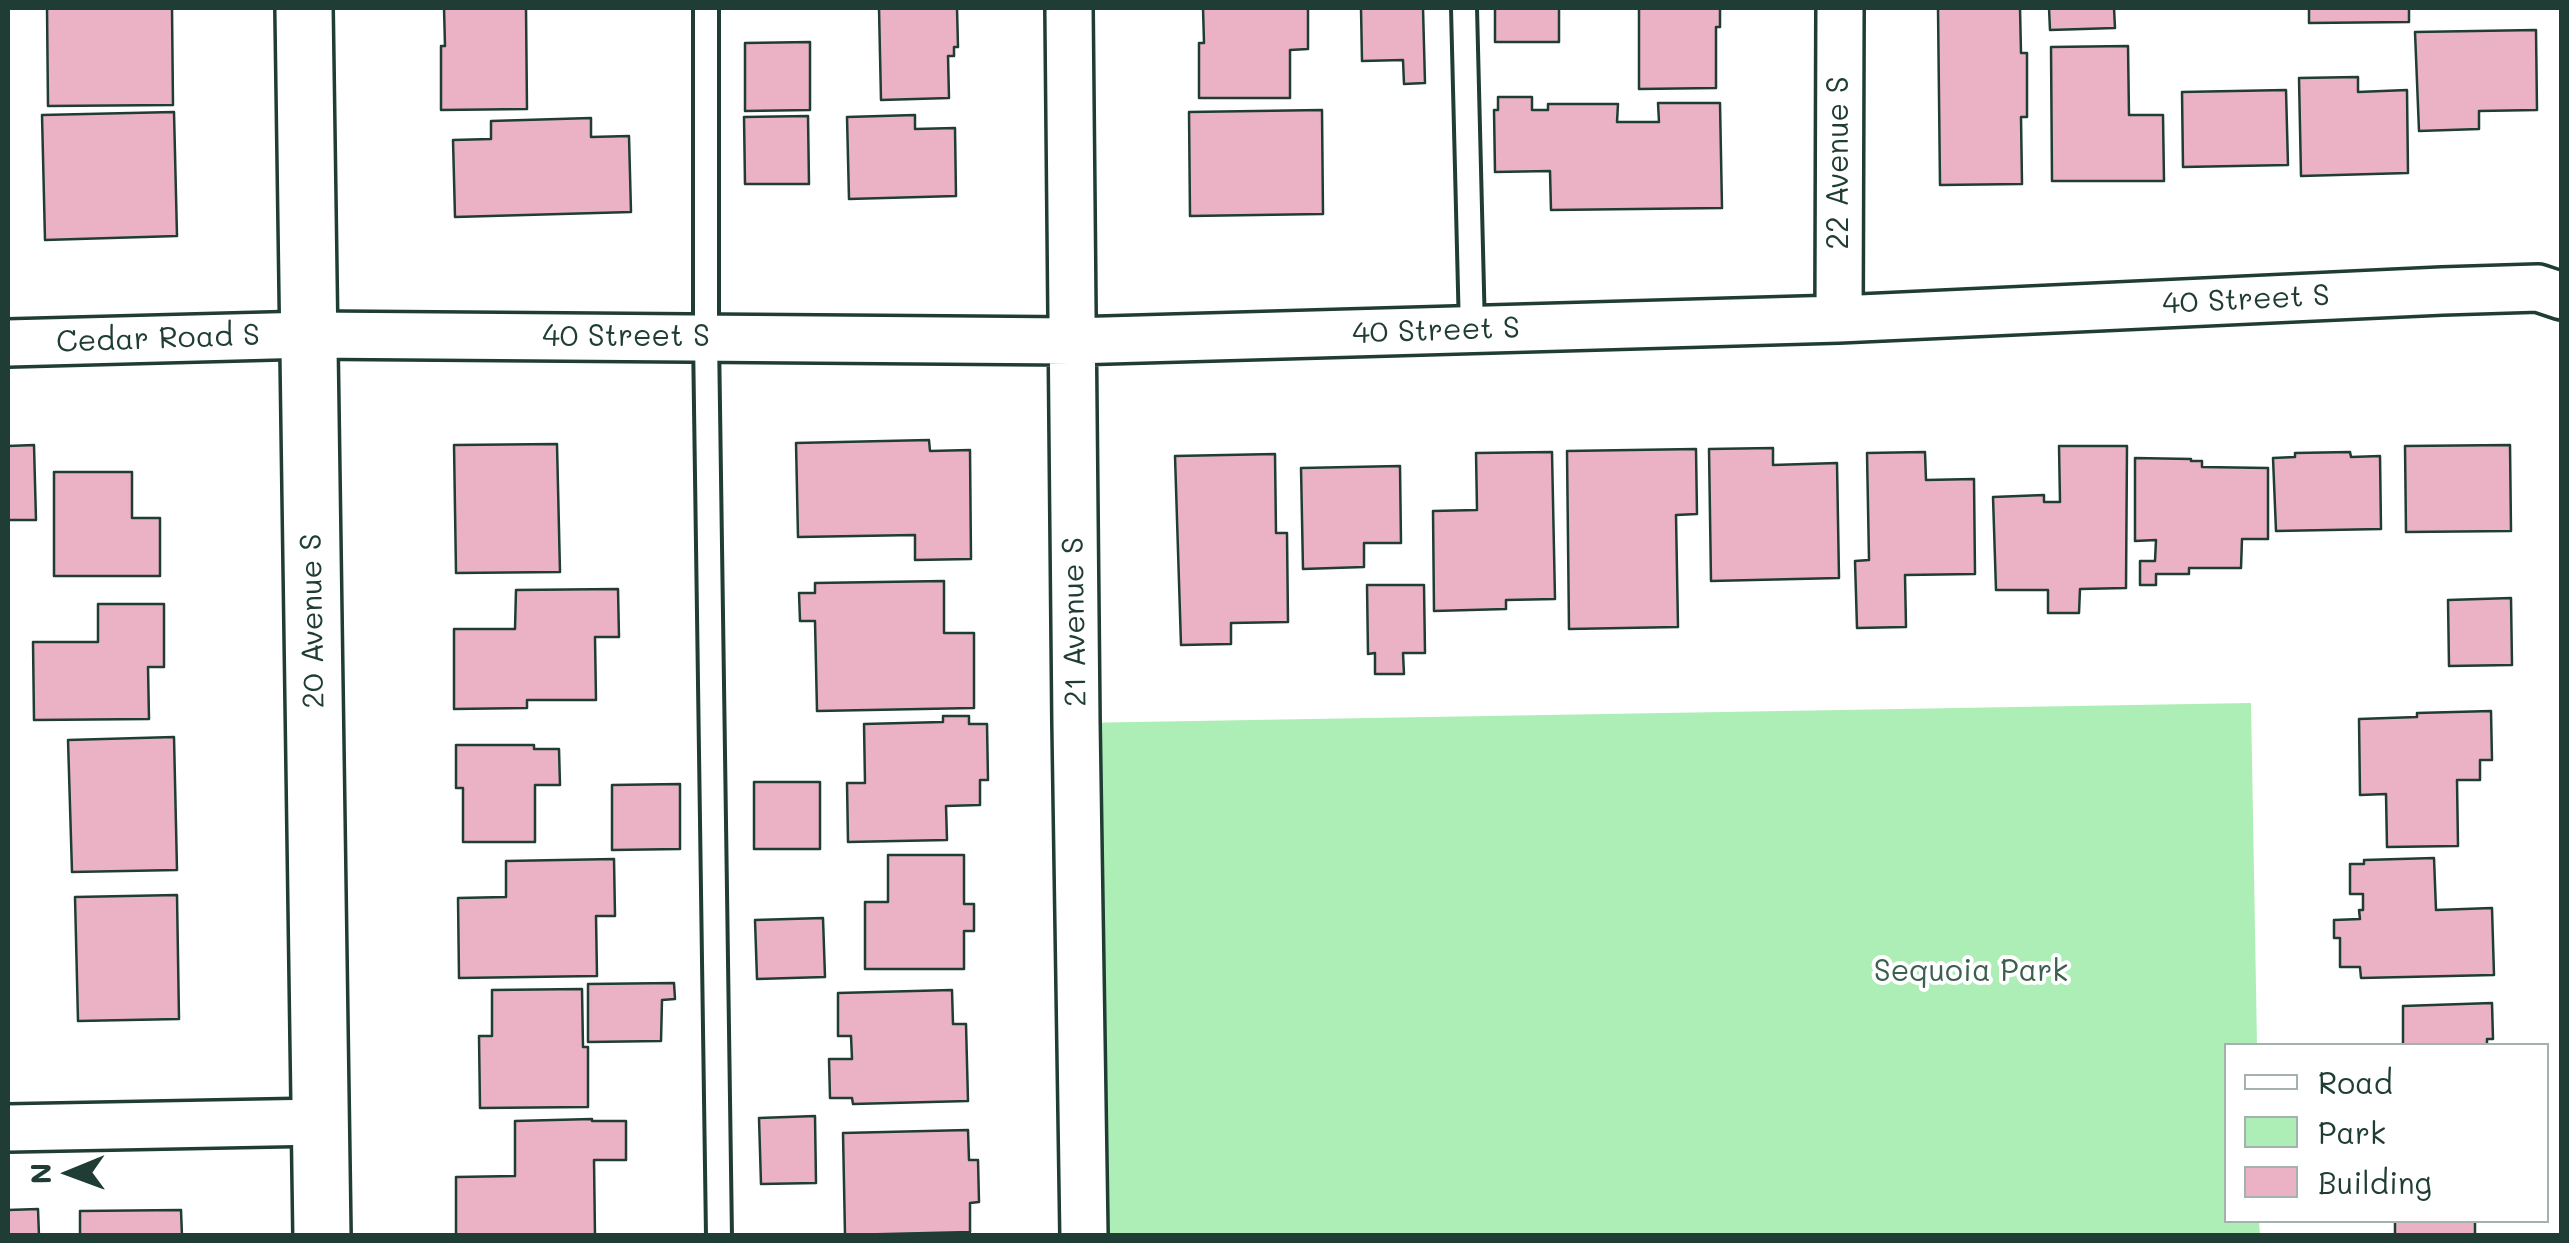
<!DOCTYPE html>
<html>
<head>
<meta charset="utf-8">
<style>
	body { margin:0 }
	#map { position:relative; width:2569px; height:1243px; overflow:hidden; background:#fff; font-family:Mali,sans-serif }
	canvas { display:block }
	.frame { position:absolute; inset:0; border:10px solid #1f3d34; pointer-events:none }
	.legend { position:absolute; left:2224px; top:1043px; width:325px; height:180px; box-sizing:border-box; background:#fff; border:2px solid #a5b1ae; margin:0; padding:12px 18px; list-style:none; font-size:30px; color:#1f3d34 }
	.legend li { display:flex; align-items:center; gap:20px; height:50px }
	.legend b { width:50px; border:2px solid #a5b1ae }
	.north { position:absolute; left:20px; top:1123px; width:100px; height:100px; -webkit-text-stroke:8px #fff; paint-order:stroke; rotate:269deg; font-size:28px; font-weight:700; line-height:40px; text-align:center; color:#1f3d34 }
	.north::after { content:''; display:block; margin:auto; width:35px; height:45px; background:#1f3d34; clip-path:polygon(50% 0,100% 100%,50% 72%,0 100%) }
</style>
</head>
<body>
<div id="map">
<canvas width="2569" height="1243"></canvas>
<div class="frame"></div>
<ul class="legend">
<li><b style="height:12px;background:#fff"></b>Road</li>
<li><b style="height:28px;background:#adeeb6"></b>Park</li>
<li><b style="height:28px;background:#ebb2c6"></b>Building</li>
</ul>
<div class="north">N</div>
</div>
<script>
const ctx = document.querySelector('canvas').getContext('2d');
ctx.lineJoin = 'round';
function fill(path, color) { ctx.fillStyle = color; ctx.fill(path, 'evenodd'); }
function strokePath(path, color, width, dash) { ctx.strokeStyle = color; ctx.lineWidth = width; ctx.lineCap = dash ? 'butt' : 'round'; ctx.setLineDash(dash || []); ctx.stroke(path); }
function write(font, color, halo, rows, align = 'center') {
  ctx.font = font + ' Mali,sans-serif'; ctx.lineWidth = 8; ctx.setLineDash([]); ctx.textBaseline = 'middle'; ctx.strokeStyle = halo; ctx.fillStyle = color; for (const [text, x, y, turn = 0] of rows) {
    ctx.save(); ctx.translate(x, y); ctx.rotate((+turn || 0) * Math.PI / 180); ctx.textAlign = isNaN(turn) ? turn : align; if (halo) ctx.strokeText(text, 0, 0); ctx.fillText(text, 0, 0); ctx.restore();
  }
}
const green = new Path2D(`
	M 2251,703 L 2257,1045 L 2226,1046 L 2226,1220 L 2259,1221 L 2260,1235 L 1084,1235 L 1076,723 Z`);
const building = new Path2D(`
	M 47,8 L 172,8 L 173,105 L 48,106 Z
	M 444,8 L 526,8 L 527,109 L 441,110 L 441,46 L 445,46 Z
	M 879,8 L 957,8 L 958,47 L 954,47 L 954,56 L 948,56 L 949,98 L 881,100 Z
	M 1203,8 L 1308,8 L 1308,49 L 1290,50 L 1290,98 L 1199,98 L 1199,43 L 1204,43 Z
	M 1361,8 L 1423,8 L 1425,83 L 1404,84 L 1403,60 L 1362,61 Z
	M 1495,8 L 1559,8 L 1559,42 L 1495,42 Z
	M 1639,8 L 1720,8 L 1720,27 L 1716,27 L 1716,88 L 1639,89 Z
	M 1938,8 L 2020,8 L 2021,53 L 2027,53 L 2027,117 L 2021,117 L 2022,184 L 1940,185 Z
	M 2049,8 L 2114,8 L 2115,28 L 2050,30 Z
	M 2309,8 L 2409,8 L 2409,22 L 2309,23 Z
	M 2536,30 L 2537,110 L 2479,111 L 2479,129 L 2419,131 L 2415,32 Z
	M 810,42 L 810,110 L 745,111 L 745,43 Z
	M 2128,46 L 2129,115 L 2163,115 L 2164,181 L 2052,181 L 2051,47 Z
	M 2358,77 L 2358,92 L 2407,90 L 2408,173 L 2301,176 L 2299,78 Z
	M 2286,90 L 2288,165 L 2183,167 L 2182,92 Z
	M 1498,97 L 1532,97 L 1532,110 L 1548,110 L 1548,104 L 1618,104 L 1617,122 L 1659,122 L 1658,103 L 1720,103 L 1722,208 L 1551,210 L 1550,171 L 1495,172 L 1494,110 L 1498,110 Z
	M 1322,110 L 1323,214 L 1190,216 L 1189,112 Z
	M 174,112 L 177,236 L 45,240 L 42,115 Z
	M 915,115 L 915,129 L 955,128 L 956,196 L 849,199 L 847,117 Z
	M 808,116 L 809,184 L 745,184 L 744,117 Z
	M 591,118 L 591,137 L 629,136 L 631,212 L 455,217 L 453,140 L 491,139 L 491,121 Z
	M 929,440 L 930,451 L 970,450 L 971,559 L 915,560 L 915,535 L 798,537 L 796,443 Z
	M 557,444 L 560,572 L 456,573 L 454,445 Z
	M 34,445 L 36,520 L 8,520 L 8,446 Z
	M 2510,445 L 2511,531 L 2406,532 L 2405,446 Z
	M 2059,446 L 2127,446 L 2126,588 L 2080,589 L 2079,613 L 2048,613 L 2048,590 L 1996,590 L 1993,497 L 2044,495 L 2044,502 L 2060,502 Z
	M 1773,448 L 1773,465 L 1837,463 L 1839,578 L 1711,581 L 1709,449 Z
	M 1696,449 L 1697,514 L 1676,515 L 1678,627 L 1569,629 L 1567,451 Z
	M 1552,452 L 1555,599 L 1506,600 L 1506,609 L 1434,611 L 1433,511 L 1477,510 L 1476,453 Z
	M 1925,452 L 1926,480 L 1974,479 L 1975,574 L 1905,575 L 1906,627 L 1857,628 L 1855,561 L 1869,560 L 1867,453 Z
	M 2350,452 L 2351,457 L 2380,456 L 2381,529 L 2276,531 L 2273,458 L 2295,457 L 2295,453 Z
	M 1275,454 L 1276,533 L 1287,533 L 1288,622 L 1231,623 L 1231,644 L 1181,645 L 1175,456 Z
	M 2135,458 L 2191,459 L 2191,461 L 2202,461 L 2202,467 L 2268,468 L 2268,539 L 2242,539 L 2241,568 L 2189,568 L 2189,574 L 2156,574 L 2156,585 L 2140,585 L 2140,561 L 2155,561 L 2156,540 L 2135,541 Z
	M 1400,466 L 1401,543 L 1364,543 L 1364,567 L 1303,569 L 1301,468 Z
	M 54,472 L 132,472 L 132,518 L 160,518 L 160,576 L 54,576 Z
	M 944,581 L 944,633 L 974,633 L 974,708 L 817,711 L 815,621 L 800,621 L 799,593 L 815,593 L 815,583 Z
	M 1367,585 L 1424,585 L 1425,653 L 1403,653 L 1404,674 L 1375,674 L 1375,653 L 1368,654 Z
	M 618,589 L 619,637 L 595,637 L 596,700 L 527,700 L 527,708 L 454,709 L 454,629 L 515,629 L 516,590 Z
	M 2511,598 L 2512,665 L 2449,666 L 2448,600 Z
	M 98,604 L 164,604 L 164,667 L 148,667 L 149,719 L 34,720 L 33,642 L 98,642 Z
	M 2491,711 L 2492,760 L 2480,760 L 2480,780 L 2457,780 L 2458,846 L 2387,847 L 2386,794 L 2360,795 L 2359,719 L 2417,717 L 2417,713 Z
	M 943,716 L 969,716 L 969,724 L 987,724 L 988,780 L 980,780 L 980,805 L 946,806 L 947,840 L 848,842 L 847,783 L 865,783 L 864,724 L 943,722 Z
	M 174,737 L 177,870 L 72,872 L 68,740 Z
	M 456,745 L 534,745 L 534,749 L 559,749 L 560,785 L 535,785 L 535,842 L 463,842 L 463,788 L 456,788 Z
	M 754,782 L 820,782 L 820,849 L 754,849 Z
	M 680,784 L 680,849 L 612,850 L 612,785 Z
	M 888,855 L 964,855 L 964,904 L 974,904 L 974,931 L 964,931 L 964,969 L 865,969 L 865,902 L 888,902 Z
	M 2434,858 L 2436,910 L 2492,908 L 2494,975 L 2361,978 L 2360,967 L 2340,967 L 2340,938 L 2334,938 L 2334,920 L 2360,919 L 2359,910 L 2363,910 L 2363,894 L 2350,894 L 2350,864 L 2364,864 L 2364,860 Z
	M 614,859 L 615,916 L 596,916 L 597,976 L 459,978 L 458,898 L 506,897 L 506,861 Z
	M 177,895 L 179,1019 L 78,1021 L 75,897 Z
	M 823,918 L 825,977 L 757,979 L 755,920 Z
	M 674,983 L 675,999 L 662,1000 L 661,1041 L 588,1042 L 588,984 Z
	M 582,989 L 583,1047 L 588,1047 L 588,1107 L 480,1108 L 479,1036 L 492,1036 L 492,990 Z
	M 952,990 L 953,1024 L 966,1024 L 968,1101 L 853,1104 L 852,1098 L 830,1098 L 829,1059 L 852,1059 L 851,1036 L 838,1036 L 838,993 Z
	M 2492,1003 L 2493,1039 L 2487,1039 L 2487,1046 L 2403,1046 L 2403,1006 Z
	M 815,1116 L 816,1183 L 761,1184 L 759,1118 Z
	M 592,1119 L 592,1121 L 626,1121 L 626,1160 L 594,1160 L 595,1236 L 456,1236 L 456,1177 L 515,1176 L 515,1121 Z
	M 968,1130 L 969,1160 L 978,1160 L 979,1202 L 970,1203 L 970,1232 L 845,1235 L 843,1133 Z
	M 38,1209 L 39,1236 L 8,1236 L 8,1210 Z
	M 181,1210 L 182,1236 L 80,1236 L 80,1211 Z
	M 2395,1220 L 2475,1220 L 2475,1236 L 2395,1236 Z`);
const service = new Path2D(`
	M 706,8 L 706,338 L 719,1236
	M 1464,8 L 1472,330`);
const minor = new Path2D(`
	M 1069,8 L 1076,723 L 1084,1236
	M 1839,319 L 1840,8
	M 8,343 L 309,335 L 1072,341 L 1839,319 L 2442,291 L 2538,288 L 2562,296
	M 8,1128 L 320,1122`);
const tertiary = new Path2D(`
	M 304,8 L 322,1236`);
const streetNames = [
	["22 Avenue S",1839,163,-90],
	["40 Street S",2246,300,-3],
	["40 Street S",1436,331,-2],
	["40 Street S",626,337],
	["Cedar Road S",158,339,-2],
	["20 Avenue S",313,621,-91],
	["21 Avenue S",1075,622,-91]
];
const parkNames = [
	["Sequoia Park",1971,972]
];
fill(green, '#adeeb6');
fill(building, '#ebb2c6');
strokePath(building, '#1f3d34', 2.5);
strokePath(service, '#1f3d34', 30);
strokePath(minor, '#1f3d34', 52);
strokePath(tertiary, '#1f3d34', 62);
strokePath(service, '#fff', 22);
strokePath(minor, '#fff', 45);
strokePath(tertiary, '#fff', 55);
write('30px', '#1f3d34', '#fff', streetNames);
write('30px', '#3b604e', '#fff', parkNames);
</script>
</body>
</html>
